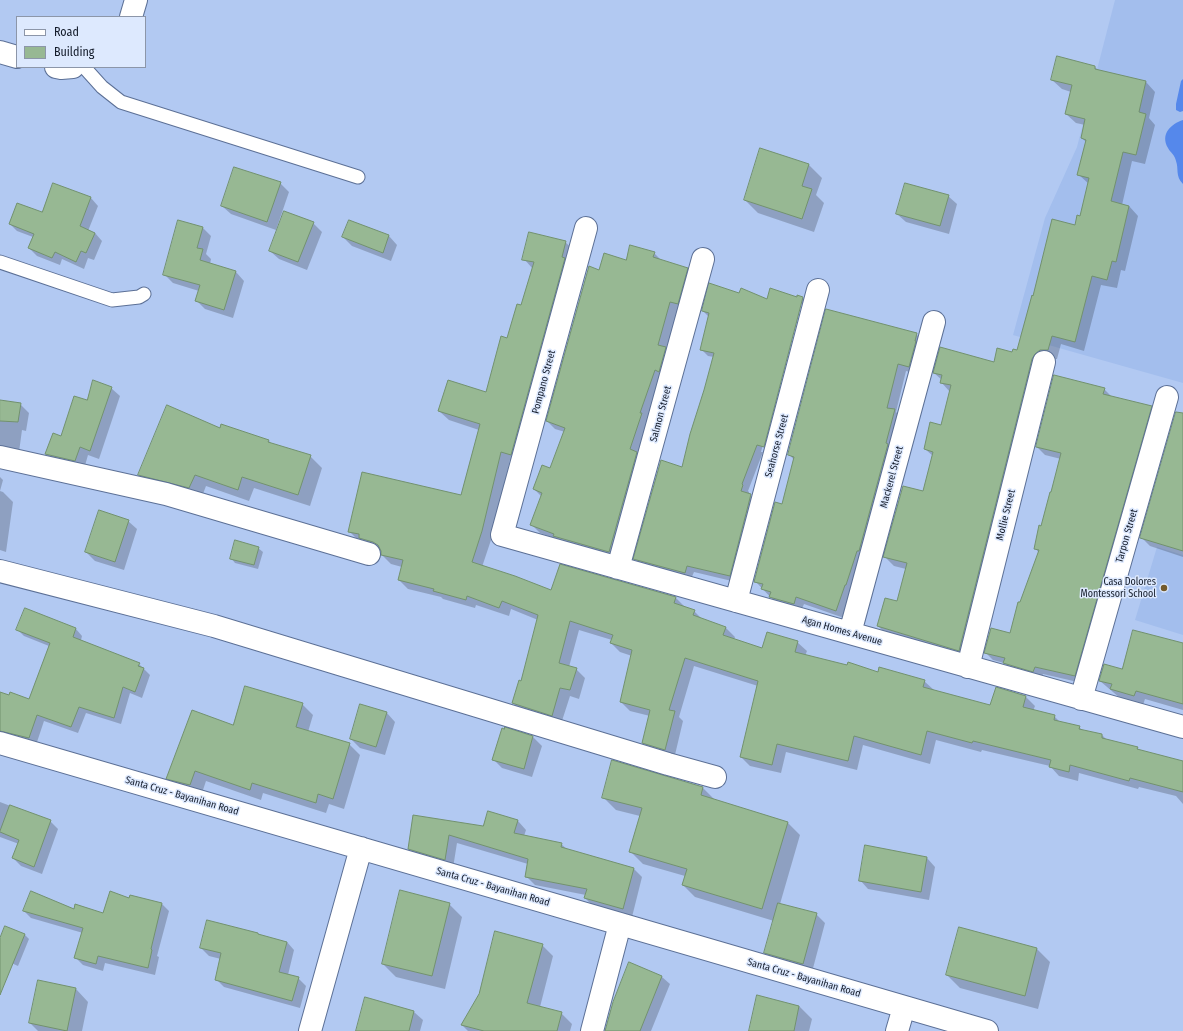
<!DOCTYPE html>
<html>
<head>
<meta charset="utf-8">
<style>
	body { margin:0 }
	#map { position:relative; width:1183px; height:1031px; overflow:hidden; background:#b2c9f2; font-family:"Fira Sans Condensed",sans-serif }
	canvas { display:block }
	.legend { position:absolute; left:16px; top:16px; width:130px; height:52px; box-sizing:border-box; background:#dde9fe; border:1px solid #8c96a9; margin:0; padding:5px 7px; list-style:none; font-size:12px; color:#121a29 }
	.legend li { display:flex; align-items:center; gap:8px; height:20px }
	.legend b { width:20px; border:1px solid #8c96a9 }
</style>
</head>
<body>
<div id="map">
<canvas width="1183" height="1031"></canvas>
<ul class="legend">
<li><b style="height:5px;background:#fff"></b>Road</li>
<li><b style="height:11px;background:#97b893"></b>Building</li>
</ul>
</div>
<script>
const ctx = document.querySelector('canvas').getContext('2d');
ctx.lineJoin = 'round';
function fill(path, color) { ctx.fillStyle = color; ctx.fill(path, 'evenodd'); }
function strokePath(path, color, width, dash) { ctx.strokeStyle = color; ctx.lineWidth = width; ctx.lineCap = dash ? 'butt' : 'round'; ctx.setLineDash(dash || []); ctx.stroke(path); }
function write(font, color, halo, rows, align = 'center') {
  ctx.font = font + ' "Fira Sans Condensed",sans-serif'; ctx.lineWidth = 3; ctx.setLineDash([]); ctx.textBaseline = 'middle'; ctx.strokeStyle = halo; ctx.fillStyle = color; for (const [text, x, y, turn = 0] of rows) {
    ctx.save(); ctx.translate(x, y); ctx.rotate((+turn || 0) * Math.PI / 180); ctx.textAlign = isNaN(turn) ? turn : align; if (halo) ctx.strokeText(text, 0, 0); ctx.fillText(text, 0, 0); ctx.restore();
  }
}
const built = new Path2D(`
	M 1115,0 L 1183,0 L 1183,383 L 1013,335 L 1045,218 L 1077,147 Z
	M 1157,547 L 1183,555 L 1183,635 L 1135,620 Z`);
const water = new Path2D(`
	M 1183,79 L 1183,111 L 1180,112 L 1176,110 L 1176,104 L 1181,81 Z
	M 1183,120 L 1183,184 C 1175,176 1179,169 1176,161 C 1175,155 1170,152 1168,148 C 1160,134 1171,124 1183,120 Z`);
const shadow = new Path2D(`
	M 1095,67 L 1098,70 L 1146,82 L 1155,92 L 1149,118 L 1155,125 L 1145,164 L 1132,161 L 1122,205 L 1129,206 L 1138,216 L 1125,271 L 1121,270 L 1117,288 L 1101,285 L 1084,351 L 1061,344 L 1057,359 L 1050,359 L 969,660 L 887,635 L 878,626 L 898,602 L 906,569 L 894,566 L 885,557 L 924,492 L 933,456 L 925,449 L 942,426 L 950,392 L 941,382 L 942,380 L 934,373 L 995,363 L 1018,351 L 1034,297 L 1081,217 L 1089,184 L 1078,174 L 1086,142 L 1082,138 L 1085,125 L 1076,123 L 1066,114 L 1071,92 L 1062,89 L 1052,80 Z
	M 761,149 L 809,165 L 822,178 L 816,195 L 824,203 L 814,232 L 758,213 L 745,200 Z
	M 280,183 L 289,192 L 276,230 L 231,214 L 222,206 Z
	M 54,184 L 91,198 L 98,206 L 88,231 L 95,233 L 102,241 L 94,260 L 88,258 L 84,269 L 62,259 L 60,265 L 37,256 L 29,248 L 33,237 L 17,231 L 10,224 L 43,214 Z
	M 948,196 L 957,204 L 949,234 L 906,222 L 897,214 Z
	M 349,221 L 389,236 L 397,245 L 391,261 L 352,246 L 343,237 Z
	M 313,223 L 322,232 L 307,270 L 279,259 L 270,251 Z
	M 202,227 L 211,236 L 206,254 L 211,259 L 210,264 L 236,272 L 244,281 L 233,318 L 205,309 L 196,300 L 199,291 L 173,283 L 164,274 Z
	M 565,242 L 575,251 L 520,464 L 510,460 L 491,540 L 482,567 L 552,592 L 560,565 L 676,598 L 685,607 L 694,611 L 703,620 L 726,628 L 735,637 L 734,640 L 763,649 L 797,642 L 807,651 L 805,656 L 879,673 L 924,681 L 934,690 L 990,706 L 1026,697 L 1035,706 L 1033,711 L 1054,716 L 1061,723 L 1079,727 L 1083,731 L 1102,735 L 1107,740 L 1137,748 L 1140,751 L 1183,762 L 1183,804 L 1176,796 L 1139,787 L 1138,789 L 1079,773 L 1078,781 L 1059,776 L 1050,766 L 982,750 L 981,752 L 936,740 L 930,764 L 863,745 L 857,770 L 786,752 L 781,773 L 750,766 L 741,757 L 758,686 L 694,666 L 679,717 L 683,721 L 674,759 L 652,752 L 643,743 L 650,716 L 630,711 L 621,702 L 632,656 L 620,652 L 611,643 L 612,640 L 579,630 L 569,667 L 576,669 L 585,678 L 579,699 L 570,696 L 561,724 L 522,712 L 513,703 L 522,682 L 538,620 L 511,609 L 509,616 L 476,605 L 475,608 L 443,599 L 441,597 L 408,589 L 399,580 L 402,567 L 391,564 L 382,555 L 382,551 L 369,547 L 359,541 L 350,532 L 461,496 L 479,430 L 449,420 L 439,411 L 487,393 L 507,339 L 522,306 L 533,269 L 524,259 Z
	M 654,253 L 662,261 L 687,269 L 695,277 L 617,560 L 540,533 L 532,525 L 542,497 L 534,489 L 550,469 L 565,432 L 555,429 L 547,421 L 600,271 L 626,261 Z
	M 740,294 L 767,300 L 803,298 L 809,304 L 770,453 L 763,452 L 803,303 L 801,303 L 761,452 L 763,452 L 748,491 L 749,492 L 749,495 L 757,502 L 736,582 L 694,572 L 691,579 L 641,565 L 635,559 L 683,468 L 714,357 L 708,356 L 701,349 L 709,317 L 703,311 Z
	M 916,334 L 924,342 L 917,374 L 906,371 L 896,412 L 902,418 L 844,618 L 804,604 L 801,611 L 778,605 L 755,581 L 783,505 L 794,460 L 789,454 Z
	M 111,388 L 120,396 L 99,459 L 88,455 L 84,469 L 55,463 L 46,454 L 62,437 L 87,402 Z
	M 1104,389 L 1112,397 L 1151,407 L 1159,414 L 1082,683 L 1043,674 L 1041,679 L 1012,671 L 1004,663 L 993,660 L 986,653 L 1011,634 L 1039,553 L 1035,548 L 1061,459 L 1045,455 L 1037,447 Z
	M 0,401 L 20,404 L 29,413 L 26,431 L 22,430 L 19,452 L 0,449 Z
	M 222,425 L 269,441 L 272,444 L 310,456 L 322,468 L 310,506 L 254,488 L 249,501 L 206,486 L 201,499 L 151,486 L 139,475 L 220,429 Z
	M 1183,432 L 1183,557 L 1150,546 L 1141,537 Z
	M 0,477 L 3,480 L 0,491 Z
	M 0,491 L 3,492 L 13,502 L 6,552 L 0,550 Z
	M 128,521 L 137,529 L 124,570 L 95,561 L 86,552 Z
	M 258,548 L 263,552 L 258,569 L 235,563 L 231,558 Z
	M 76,629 L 82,636 L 81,640 L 139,664 L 150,675 L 142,698 L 130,693 L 121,724 L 86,713 L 78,733 L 44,721 L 36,745 L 0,736 L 0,693 L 29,700 L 49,646 L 24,636 L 18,630 Z
	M 1183,644 L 1183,710 L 1145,699 L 1143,705 L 1120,698 L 1100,681 Z
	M 302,704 L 313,715 L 308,732 L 349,744 L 360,755 L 344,809 L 329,804 L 326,813 L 263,793 L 261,800 L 206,781 L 201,796 L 178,789 L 168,778 L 234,726 Z
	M 387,713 L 395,722 L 385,755 L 360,748 L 351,739 Z
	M 505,729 L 533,737 L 542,746 L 532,777 L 502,768 L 493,759 Z
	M 613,761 L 703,788 L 715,800 L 788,823 L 800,835 L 780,904 L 816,914 L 825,923 L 812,972 L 774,961 L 765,953 L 774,921 L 695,897 L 683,885 L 685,876 L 643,864 L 631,852 L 640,816 L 616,810 L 603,797 Z
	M 0,802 L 50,821 L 58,829 L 42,874 L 21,866 L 13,858 L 19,844 L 0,837 Z
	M 414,816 L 484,827 L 518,821 L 526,830 L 524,836 L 561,844 L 568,850 L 634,869 L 642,877 L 632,917 L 594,907 L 585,898 L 586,895 L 535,885 L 526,876 L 528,864 L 457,843 L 453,868 L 418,857 L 409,849 Z
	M 927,858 L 935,867 L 929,900 L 868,889 L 860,880 Z
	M 129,900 L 162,904 L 169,911 L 157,956 L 159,957 L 155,975 L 105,963 L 103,971 L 83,965 L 76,958 L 83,933 L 31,918 L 24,911 L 75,910 L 103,914 Z
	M 449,904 L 462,917 L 445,989 L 396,977 L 383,964 Z
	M 6,927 L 25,935 L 29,939 L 18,966 L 0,958 L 0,941 Z
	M 960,928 L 1037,949 L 1050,962 L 1038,1009 L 960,988 L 947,975 Z
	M 258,934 L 260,936 L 287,942 L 294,950 L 288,975 L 298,978 L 306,986 L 300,1008 L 224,987 L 216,979 L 221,959 L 209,956 L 201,948 Z
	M 542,945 L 553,956 L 540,1007 L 561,1013 L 572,1024 L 570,1031 L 468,1031 L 462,1025 Z
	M 629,963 L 662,977 L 670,984 L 651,1031 L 606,1031 Z
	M 39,981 L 76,989 L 88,1002 L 82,1031 L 38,1031 L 30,1023 Z
	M 758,997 L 799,1006 L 812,1019 L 809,1031 L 750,1031 Z
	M 366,998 L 414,1012 L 423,1020 L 420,1031 L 357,1031 Z`);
const building = new Path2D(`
	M 1057,56 L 1095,66 L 1095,69 L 1146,81 L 1139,112 L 1146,114 L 1136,155 L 1123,152 L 1111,201 L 1129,206 L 1116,262 L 1112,261 L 1107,280 L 1092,276 L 1075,342 L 1052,336 L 1048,350 L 1040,350 L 1035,354 L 1032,359 L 959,651 L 877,626 L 885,598 L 897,601 L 907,563 L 883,557 L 903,486 L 923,491 L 933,452 L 924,449 L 930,422 L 941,425 L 951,385 L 940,383 L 942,375 L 933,373 L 940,347 L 994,362 L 997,348 L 1012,352 L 1013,349 L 1017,350 L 1032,295 L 1033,296 L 1052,219 L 1075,225 L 1077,215 L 1080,216 L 1089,178 L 1077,175 L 1086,140 L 1081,138 L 1085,119 L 1065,114 L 1072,85 L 1051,80 Z
	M 760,148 L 809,164 L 802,186 L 812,189 L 802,219 L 744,200 Z
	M 234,167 L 281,182 L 267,222 L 221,206 Z
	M 53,183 L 91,197 L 80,226 L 95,233 L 86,253 L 81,251 L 76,262 L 55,252 L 52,258 L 28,248 L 34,234 L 9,224 L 17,203 L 42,212 Z
	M 905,183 L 949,195 L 940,226 L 896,214 Z
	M 284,211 L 314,222 L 298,262 L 269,251 Z
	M 178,220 L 203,227 L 197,248 L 203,249 L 200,260 L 236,271 L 224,310 L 195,301 L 200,285 L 163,275 Z
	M 349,220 L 389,235 L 383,253 L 342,237 Z
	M 529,232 L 566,241 L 562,257 L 565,258 L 511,455 L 501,452 L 482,531 L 472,562 L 515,576 L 551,590 L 560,564 L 676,597 L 674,603 L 695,610 L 693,615 L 726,627 L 723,635 L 762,648 L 767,632 L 798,641 L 795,652 L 847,665 L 848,662 L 878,672 L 879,667 L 925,680 L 923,687 L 990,705 L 996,687 L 1026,696 L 1023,707 L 1055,715 L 1054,720 L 1080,726 L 1079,729 L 1102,734 L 1102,738 L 1138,747 L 1137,749 L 1183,761 L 1183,792 L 1130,778 L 1129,781 L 1070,765 L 1069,772 L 1049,767 L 1051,760 L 973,741 L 972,743 L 927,731 L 921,755 L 854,736 L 848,761 L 777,744 L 772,765 L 740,757 L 758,681 L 685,658 L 669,710 L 675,711 L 665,750 L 642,743 L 650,710 L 620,702 L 632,650 L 610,643 L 613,635 L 570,621 L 559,663 L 577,668 L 570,690 L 560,688 L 552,716 L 512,703 L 519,680 L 521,681 L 538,615 L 502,601 L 499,608 L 467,596 L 466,600 L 433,591 L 434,589 L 398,580 L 403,560 L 381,555 L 381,551 L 378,545 L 373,542 L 359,538 L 359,534 L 348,532 L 362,472 L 461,495 L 480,424 L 438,411 L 448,380 L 486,392 L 501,336 L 507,338 L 517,304 L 521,305 L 534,262 L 522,260 Z
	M 630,245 L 655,252 L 653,257 L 688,268 L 678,304 L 670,302 L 658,345 L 666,347 L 659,372 L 655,370 L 640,413 L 642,413 L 630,449 L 637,452 L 609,552 L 553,536 L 554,534 L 530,525 L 542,493 L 533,489 L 542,465 L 550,468 L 565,428 L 546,421 L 589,266 L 599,270 L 604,253 L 626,260 Z
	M 709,283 L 739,293 L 741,288 L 767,299 L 770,288 L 797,297 L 797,295 L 803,297 L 764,447 L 757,445 L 742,484 L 743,485 L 741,491 L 751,494 L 730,576 L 687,566 L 685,573 L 633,559 L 661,460 L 682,467 L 690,434 L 704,390 L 714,353 L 700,350 L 709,313 L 702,311 Z
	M 826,309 L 917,333 L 915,341 L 916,341 L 909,367 L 898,364 L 887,408 L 895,409 L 886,443 L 888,444 L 859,551 L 857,551 L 846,585 L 845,585 L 836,611 L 796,597 L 794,604 L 769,597 L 771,592 L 761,589 L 763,584 L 754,582 L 775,502 L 782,504 L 794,457 L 788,455 Z
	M 1054,375 L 1105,388 L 1103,394 L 1152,406 L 1075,676 L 1035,667 L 1033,672 L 1003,663 L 1005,658 L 984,653 L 991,628 L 1010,633 L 1018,602 L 1020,602 L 1039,550 L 1034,549 L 1039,525 L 1041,526 L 1050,492 L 1051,492 L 1061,453 L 1036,447 Z
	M 93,380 L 112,387 L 90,451 L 80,447 L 75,461 L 45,454 L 53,433 L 61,436 L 74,396 L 87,400 Z
	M 0,400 L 21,403 L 18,422 L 0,421 Z
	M 167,405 L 220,428 L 221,424 L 269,440 L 268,442 L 311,455 L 298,495 L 242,477 L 238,490 L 195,475 L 189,488 L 138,475 Z
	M 1176,412 L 1183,413 L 1183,551 L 1140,538 Z
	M 99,510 L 129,520 L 115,562 L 85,552 Z
	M 235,540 L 259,547 L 254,565 L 230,559 Z
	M 25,608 L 76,628 L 73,637 L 140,663 L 138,666 L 144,668 L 135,692 L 123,687 L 114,718 L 79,707 L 71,727 L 37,715 L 29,738 L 0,731 L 0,692 L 9,695 L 10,692 L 29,699 L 50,643 L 16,630 Z
	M 1133,630 L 1183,643 L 1183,704 L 1136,691 L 1134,696 L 1110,689 L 1112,684 L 1099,681 L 1104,664 L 1122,669 Z
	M 245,686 L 303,703 L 296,727 L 350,743 L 333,799 L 318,794 L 316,803 L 252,783 L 250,790 L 195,771 L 190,785 L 166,779 L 192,710 L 233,725 Z
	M 360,704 L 387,712 L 376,747 L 350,739 Z
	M 505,727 L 533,736 L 524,769 L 492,760 L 502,728 L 504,729 Z
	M 612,760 L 703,787 L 701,795 L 788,822 L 762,909 L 682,885 L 687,869 L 629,852 L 642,808 L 602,798 Z
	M 10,805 L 51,820 L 34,867 L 12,858 L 19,840 L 0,832 Z
	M 488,811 L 518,820 L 514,833 L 562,843 L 561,847 L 634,868 L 623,909 L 584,898 L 587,889 L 525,877 L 528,859 L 449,835 L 445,860 L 408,849 L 413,815 L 483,826 Z
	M 865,845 L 927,857 L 921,892 L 859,881 Z
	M 400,890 L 450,903 L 432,976 L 382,964 Z
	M 31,891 L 74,909 L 75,904 L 103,913 L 110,891 L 129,898 L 130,895 L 162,903 L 151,949 L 152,950 L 148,968 L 98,956 L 96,964 L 74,958 L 83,928 L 23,911 Z
	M 778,903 L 817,913 L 803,964 L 764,953 Z
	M 207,920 L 258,933 L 258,934 L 287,942 L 279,972 L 299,977 L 292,1001 L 215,980 L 221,953 L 200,948 Z
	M 5,926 L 25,934 L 0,995 L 0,938 Z
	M 959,927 L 1037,948 L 1025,996 L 946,975 Z
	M 495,931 L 543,944 L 527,1003 L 562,1012 L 557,1031 L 484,1031 L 461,1025 L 479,994 Z
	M 629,962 L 662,976 L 640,1031 L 605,1031 L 613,1002 Z
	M 38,980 L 76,988 L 67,1031 L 29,1023 Z
	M 757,995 L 799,1006 L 794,1031 L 749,1031 Z
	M 365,997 L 414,1011 L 409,1031 L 356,1031 Z`);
const service = new Path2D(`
	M 84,67 L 102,87 L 121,102 L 358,177
	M 0,262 L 112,300 L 139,297 L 144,294`);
const minor = new Path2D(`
	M 586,228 L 502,535 L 1183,727
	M 0,457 L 166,494 L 369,554
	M 618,568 L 703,259
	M 0,571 L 214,626 L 668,764 L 715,777
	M 736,601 L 818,290
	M 850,633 L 934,322
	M 968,667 L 1044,362
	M 1081,699 L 1167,397
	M 0,743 L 987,1031
	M 310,1031 L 361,848
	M 592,1031 L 620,924
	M 897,1031 L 904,1007`);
const tertiary = new Path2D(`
	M 131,17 L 136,0
	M 0,52 L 17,57
	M 56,67 L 61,68 L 73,67`);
const markers = [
	[1164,588,4,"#735a2b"]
];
const streetNames = [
	["Pompano Street",544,382,-75],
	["Salmon Street",661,414,-75],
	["Seahorse Street",777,446,-75],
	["Mackerel Street",892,477,-75],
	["Mollie Street",1006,515,-76],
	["Tarpon Street",1127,536,-74],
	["Agan Homes Avenue",842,631,16],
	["Santa Cruz - Bayanihan Road",182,796,16],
	["Santa Cruz - Bayanihan Road",493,887,16],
	["Santa Cruz - Bayanihan Road",804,978,16]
];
const poiNames = [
	["Casa Dolores",1156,582],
	["Montessori School",1156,594]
];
fill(built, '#a3beed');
fill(water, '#5588eb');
fill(shadow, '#0003');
fill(building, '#97b893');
strokePath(building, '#72916e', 1);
strokePath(service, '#5c7096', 15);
strokePath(minor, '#5c7096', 24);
strokePath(tertiary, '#5c7096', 24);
strokePath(service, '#fff', 13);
strokePath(minor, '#fff', 22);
strokePath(tertiary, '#fff', 22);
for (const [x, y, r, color] of markers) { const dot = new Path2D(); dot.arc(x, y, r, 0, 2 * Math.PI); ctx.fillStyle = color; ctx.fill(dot); strokePath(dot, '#dde9fe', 1.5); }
write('10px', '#121a29', '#dde9fe', streetNames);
write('10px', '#121a29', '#dde9fe', poiNames, 'right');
</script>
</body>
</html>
